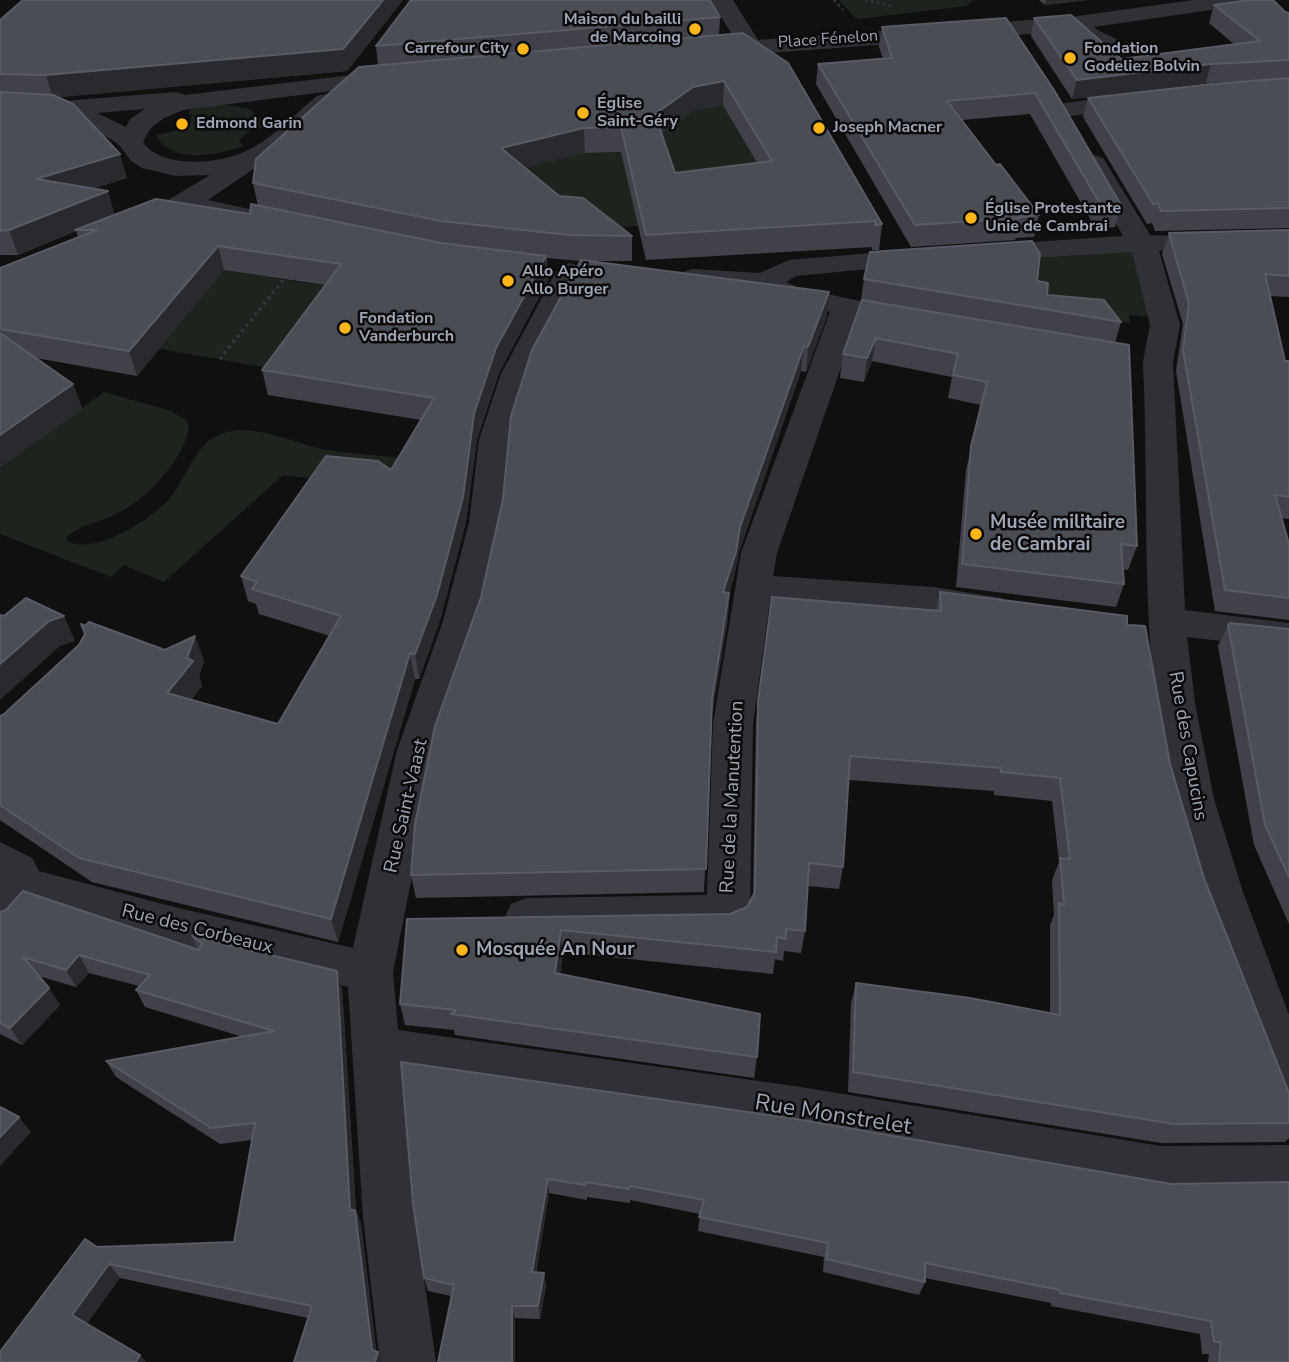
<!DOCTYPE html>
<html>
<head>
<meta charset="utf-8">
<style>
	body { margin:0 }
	canvas { display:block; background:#101011 }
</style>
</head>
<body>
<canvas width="1289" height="1362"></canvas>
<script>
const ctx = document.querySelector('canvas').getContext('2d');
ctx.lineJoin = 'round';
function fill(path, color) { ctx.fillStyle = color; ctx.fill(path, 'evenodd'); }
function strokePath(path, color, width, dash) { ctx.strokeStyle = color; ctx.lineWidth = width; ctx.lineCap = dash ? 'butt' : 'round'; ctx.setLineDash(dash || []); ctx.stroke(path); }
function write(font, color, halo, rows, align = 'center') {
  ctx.font = font + ' "Nunito Sans",sans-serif'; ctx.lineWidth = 5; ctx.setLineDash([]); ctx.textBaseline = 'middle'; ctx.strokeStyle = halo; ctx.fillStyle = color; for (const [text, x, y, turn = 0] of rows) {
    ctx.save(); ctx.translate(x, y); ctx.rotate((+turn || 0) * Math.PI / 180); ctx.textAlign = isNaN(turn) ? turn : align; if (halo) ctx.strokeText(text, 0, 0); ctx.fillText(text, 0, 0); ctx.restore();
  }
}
const green = new Path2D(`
	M 839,0 L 974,0 L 966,6 L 859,19 L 854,17 Z
	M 723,103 L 770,187 L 638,226 L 599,228 L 518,169 L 585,153 L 622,152 L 654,119 Z
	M 219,104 L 250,109 L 265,122 L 261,128 C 252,129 244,132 239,141 L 244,146 C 217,155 171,165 156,135 L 182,129 L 192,120 L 189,119 L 193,115 L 188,114 L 192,108 Z
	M 1136,251 L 1153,317 L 1129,315 L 1130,323 L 1042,315 L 1026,259 Z
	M 224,270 L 345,289 L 286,371 L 160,349 Z
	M 104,392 L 171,411 L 187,421 L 189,427 C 184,461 143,503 112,516 C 97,522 78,526 67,537 L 67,541 C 95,556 152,519 170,498 C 185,480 193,451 213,438 C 246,417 294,444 327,450 C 357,455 388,456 417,459 L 382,487 L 283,475 L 164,582 L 124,565 L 111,577 L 0,534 L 0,469 Z`);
const pathFar1 = new Path2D(`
	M 834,0 L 843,10
	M 865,0 L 892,6`);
const path = new Path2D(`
	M 220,359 L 284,279`);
const minor = new Path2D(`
	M 711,0 L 733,0 L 758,40 L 1071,17 L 1193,0 L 1249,0 L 1246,5 L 1238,6 L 1094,27 C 1104,36 1120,37 1126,47 L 1123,52 C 1103,57 1085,43 1071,31 L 711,57 L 703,55 L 700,50 L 703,45 L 736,41 Z
	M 393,70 L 401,72 L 405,77 L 401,82 L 184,110 L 164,118 L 150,129 L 143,142 C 160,169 219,164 244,152 C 271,140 295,114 317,96 L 326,94 L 335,96 L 338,101 L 335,106 L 278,152 L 208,200 L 262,212 L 266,218 L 262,224 L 252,226 L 187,211 L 171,216 L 162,214 L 158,208 C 161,203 201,181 210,175 L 176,176 L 142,168 L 131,161 L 120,146 L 111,139 L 61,115 L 0,112 L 0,98 L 64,101 L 176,92 L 185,95 ZM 145,109 L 130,119 L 126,127 L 97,113 Z
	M 1138,94 L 1147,96 L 1150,101 L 1147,106 L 1064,117 L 1055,115 L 1052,110 L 1055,105 L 1064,103 Z
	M 1094,155 L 1103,158 L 1150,235 L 1174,236 L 1178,242 L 1174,248 L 1159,251 L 1180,325 L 1173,362 L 1185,610 L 1289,623 L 1289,649 L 1187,637 L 1195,703 L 1214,799 L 1243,892 L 1289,1015 L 1289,1096 L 1272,1090 C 1214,960 1165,811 1152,669 C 1143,567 1148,464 1143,362 L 1150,325 L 1132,252 L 987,261 L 977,259 L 973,253 L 977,247 L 987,245 L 1123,236 L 1081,163 L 1085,158 Z
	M 920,249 L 930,251 L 934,257 L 930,263 L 796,276 L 786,282 L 799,288 L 920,314 L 925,320 L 920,326 L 910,329 L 858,318 L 777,553 L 773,576 L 933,587 L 1002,598 L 1007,607 L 1002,616 L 989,620 L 933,613 L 770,601 L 753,724 L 750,914 L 744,927 L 728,933 L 527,936 L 511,930 L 505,917 L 511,904 L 527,898 L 707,895 L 713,724 L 741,553 L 830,312 L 780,301 L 759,290 L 693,287 L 683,284 L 679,278 L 683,272 L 693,269 L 760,273 L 789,260 Z
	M 570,263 L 580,266 L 584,272 L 531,374 L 511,440 L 503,523 L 481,621 L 437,750 L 393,972 L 398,1030 L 794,1086 L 1161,1146 L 1289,1145 L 1289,1195 L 1161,1196 L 794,1132 L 402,1075 L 415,1217 L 436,1362 L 380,1362 L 363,1217 L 348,987 L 174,945 L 33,906 L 16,925 L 0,931 L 0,842 L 32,858 L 39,871 L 174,907 L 353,948 L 397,750 L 443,621 L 469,523 L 479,440 L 501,374 L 556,272 L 560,266 Z`);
const wall = new Path2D(`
	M 23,0 L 403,0 L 347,71 L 59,97 L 127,178 L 91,189 L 115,215 L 250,214 L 258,206 L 253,183 L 378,65 L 376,46 L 720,17 L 719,35 L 882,224 L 879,250 L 872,250 L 872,247 L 646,260 L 621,152 L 585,153 L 525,167 L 559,196 L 632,236 L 632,261 L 588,261 L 827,316 L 806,372 L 801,371 L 739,552 L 734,577 L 729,593 L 728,618 L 711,720 L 704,892 L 416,898 L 411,875 L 481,597 L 580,261 L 547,258 L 548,280 L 499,373 L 477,439 L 466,522 L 440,620 L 419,679 L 415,679 L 338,942 L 92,882 L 0,820 L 0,716 L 3,715 L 79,645 L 85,634 L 85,626 L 204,661 L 199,676 L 202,686 L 191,700 L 278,724 L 330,636 L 259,614 L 256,604 L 248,601 L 241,576 L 391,470 L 421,420 L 268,395 L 262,370 L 325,285 L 224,270 L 137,376 L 36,358 L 73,384 L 82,409 L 0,468 L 0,268 L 78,237 L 76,231 L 18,255 L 0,255 L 0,20 ZM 723,105 L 757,163 L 675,173 L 661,134 L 692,111 Z
	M 1039,0 L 1087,0 L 1045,5 Z
	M 1214,5 L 1289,13 L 1289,228 L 1155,231 L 1152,223 L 1147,224 L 1083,117 L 1088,98 L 1275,79 L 1206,83 L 1072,99 L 1031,36 L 1034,18 L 1121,59 L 1235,45 L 1209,23 Z
	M 1006,18 L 1121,205 L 1115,227 L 1096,229 L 1030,114 L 962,120 L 996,165 L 1039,215 L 1034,237 L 1016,238 L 1015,240 L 911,247 L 816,84 L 818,64 L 883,59 L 879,47 L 882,27 Z
	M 1289,230 L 1289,297 L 1270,296 L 1285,361 L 1289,361 L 1289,519 L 1281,518 L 1289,544 L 1289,620 L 1215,611 L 1176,371 L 1183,324 L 1162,254 L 1169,233 Z
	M 864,279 L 1037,281 L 1047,295 L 1121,322 L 1115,343 L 1137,546 L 1128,570 L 1123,569 L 1124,584 L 1116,607 L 956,587 L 966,470 L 981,405 L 948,398 L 952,377 L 872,361 L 864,382 L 840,378 L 843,354 L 871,302 L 861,300 Z
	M 940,592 L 1127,625 L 1204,878 L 1289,1093 L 1289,1138 L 1285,1142 L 1161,1143 L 848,1092 L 851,1004 L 856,983 L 1050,1013 L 1050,925 L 1054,915 L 1052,880 L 1059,862 L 1052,801 L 994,795 L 994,791 L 849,780 L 843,867 L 839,889 L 808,886 L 805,931 L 801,953 L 784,951 L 783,961 L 775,959 L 773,974 L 563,952 L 560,974 L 757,1057 L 754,1078 L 455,1035 L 454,1030 L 405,1025 L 400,1004 L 407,919 L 730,914 L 747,907 L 753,896 L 756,724 L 758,701 L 936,610 Z
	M 1228,625 L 1289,629 L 1289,924 L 1254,845 L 1218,646 Z
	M 0,912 L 198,950 L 192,936 L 342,988 L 356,1210 L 361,1224 L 376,1351 L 378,1352 L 382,1362 L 294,1362 L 308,1318 L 120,1278 L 0,1362 L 97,1247 L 234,1242 L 252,1140 L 220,1144 L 116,1077 L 106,1061 L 243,1037 L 145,1007 L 136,990 L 139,986 L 89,973 L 76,987 L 39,976 L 60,1005 L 22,1045 L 0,1034 Z
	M 401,1062 L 1171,1184 L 1289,1362 L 1208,1362 L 1209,1354 L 1202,1354 L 1200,1334 L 1051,1306 L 1051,1303 L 925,1278 L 925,1282 L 919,1295 L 823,1272 L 824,1257 L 698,1231 L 700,1214 L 630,1200 L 630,1203 L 587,1197 L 587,1200 L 549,1193 L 536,1273 L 544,1273 L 546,1286 L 540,1319 L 515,1318 L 515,1362 L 438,1362 L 451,1296 L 428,1291 L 424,1278 Z`);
const shadedWall = new Path2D(`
	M 383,0 L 403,0 L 347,71 L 53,98 L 46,75 Z
	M 1046,0 L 1087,0 L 1045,5 Z
	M 1211,64 L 1206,83 L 1072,99 L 1077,80 Z
	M 724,81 L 723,105 L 692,111 L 655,139 L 655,114 L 693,87 Z
	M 584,128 L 585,153 L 503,173 L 501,148 Z
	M 120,154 L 127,178 L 44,203 L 36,179 Z
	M 108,191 L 115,215 L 75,230 L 76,231 L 18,255 L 9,230 Z
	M 218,246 L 224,270 L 137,376 L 129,351 Z
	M 546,256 L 548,280 L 499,373 L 477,439 L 466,522 L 440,620 L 419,679 L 415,654 L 474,414 L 496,348 Z
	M 829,292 L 827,316 L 806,372 L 808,347 Z
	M 876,338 L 872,361 L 864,382 L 867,358 Z
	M 804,346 L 801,371 L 739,552 L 734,577 L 721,617 L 723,592 L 740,527 Z
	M 73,384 L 82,409 L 0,468 L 0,435 Z
	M 729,593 L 728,618 L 710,724 L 712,699 Z
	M 64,616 L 75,641 L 60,646 L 0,700 L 0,664 L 49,621 Z
	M 195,636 L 204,661 L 199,676 L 202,686 L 176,718 L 167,693 L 187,658 Z
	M 410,653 L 415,679 L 338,942 L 331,919 Z
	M 561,930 L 563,952 L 557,994 L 555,973 Z
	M 79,955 L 89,973 L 76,987 L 66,970 Z
	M 337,971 L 342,988 L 356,1210 L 361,1224 L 377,1356 L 378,1352 L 382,1362 L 375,1362 L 372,1350 L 350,1210 Z
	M 49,988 L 60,1005 L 22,1045 L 10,1028 Z
	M 19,1117 L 31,1132 L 0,1166 L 0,1137 Z
	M 548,1179 L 549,1193 L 534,1286 L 532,1272 Z
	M 109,1264 L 120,1278 L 84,1328 L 72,1315 Z
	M 544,1273 L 546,1286 L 540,1319 L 538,1306 Z
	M 512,1306 L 515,1318 L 515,1362 L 512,1362 Z
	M 140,1355 L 146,1362 L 136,1362 Z`);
const building = new Path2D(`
	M 23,0 L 383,0 L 343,49 L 46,75 L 0,74 L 0,20 Z
	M 411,0 L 710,0 L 720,17 L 376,46 Z
	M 1250,0 L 1273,0 L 1285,12 L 1289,13 L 1289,60 L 1211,64 L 1077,80 L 1034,18 L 1071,15 L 1121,59 L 1260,41 L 1214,5 Z
	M 1006,18 L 1054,90 L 1121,205 L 1102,207 L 1035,93 L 947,101 L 996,165 L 1000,164 L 1039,215 L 1019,217 L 1020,218 L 915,225 L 818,64 L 892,58 L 882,27 Z
	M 743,33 L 788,63 L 882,224 L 875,225 L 876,221 L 646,235 L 621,127 L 584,128 L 501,148 L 559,196 L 583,198 L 632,236 L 569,235 L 441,221 L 253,183 L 256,159 L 359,67 ZM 724,81 L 772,161 L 675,173 L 655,114 L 693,87 Z
	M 1289,78 L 1289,208 L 1161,211 L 1158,203 L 1153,204 L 1088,98 L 1212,84 Z
	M 0,92 L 53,95 L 73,104 L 120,154 L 36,179 L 108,191 L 9,230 L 0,231 Z
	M 156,199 L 250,214 L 251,204 L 441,243 L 546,256 L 496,348 L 474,414 L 463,497 L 437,595 L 415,654 L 410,653 L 331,919 L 79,858 L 0,805 L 0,716 L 3,715 L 79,645 L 85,634 L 81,624 L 85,626 L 89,622 L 165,650 L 195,636 L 187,658 L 193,661 L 167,693 L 278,724 L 341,616 L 252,589 L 257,582 L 241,576 L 326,456 L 378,461 L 391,470 L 434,398 L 262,370 L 341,264 L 218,246 L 129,351 L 0,329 L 0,268 L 97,230 L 75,230 Z
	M 1289,230 L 1289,276 L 1265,274 L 1285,361 L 1289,361 L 1289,497 L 1275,495 L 1289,544 L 1289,598 L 1225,590 L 1183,350 L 1189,304 L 1169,233 Z
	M 1032,241 L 1040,254 L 1037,281 L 1048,283 L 1047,295 L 1104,300 L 1121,322 L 864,279 L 870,252 Z
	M 581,260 L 829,292 L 808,347 L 804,346 L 740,527 L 736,552 L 723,592 L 729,593 L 712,699 L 706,869 L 411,875 L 415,824 L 435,726 L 481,597 L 503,499 L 511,416 L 532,350 Z
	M 862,300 L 1129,345 L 1137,546 L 1121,544 L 1124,584 L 962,564 L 971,446 L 987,382 L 953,375 L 958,354 L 876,338 L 867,358 L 843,354 Z
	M 0,333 L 73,384 L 0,435 Z
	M 940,592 L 1127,616 L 1127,625 L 1145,626 L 1170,764 L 1204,878 L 1289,1093 L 1289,1123 L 1174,1124 L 853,1072 L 856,983 L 970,998 L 1060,1015 L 1059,903 L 1064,905 L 1060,858 L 1070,859 L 1060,778 L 1001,772 L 1001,768 L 850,756 L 843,867 L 809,863 L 805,931 L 786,929 L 786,939 L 777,937 L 776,952 L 561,930 L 555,973 L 760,1014 L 757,1057 L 451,1014 L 456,1010 L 400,1004 L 407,919 L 730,914 L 747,907 L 755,892 L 758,701 L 772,597 L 941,611 Z
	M 26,598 L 64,616 L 49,621 L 0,664 L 0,615 L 4,616 Z
	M 1230,623 L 1289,629 L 1289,877 L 1265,825 L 1228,625 Z
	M 23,891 L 199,950 L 202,943 L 192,936 L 337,971 L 350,1210 L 355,1210 L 372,1350 L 378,1352 L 375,1362 L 294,1362 L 312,1306 L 109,1264 L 72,1315 L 140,1355 L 136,1362 L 0,1362 L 0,1352 L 85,1239 L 97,1247 L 234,1242 L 255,1123 L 211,1128 L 106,1061 L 274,1031 L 136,990 L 150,975 L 79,955 L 66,970 L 23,957 L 49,988 L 10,1028 L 0,1023 L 0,912 L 6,910 Z
	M 401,1062 L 796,1119 L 1171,1184 L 1289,1182 L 1289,1362 L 1219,1362 L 1221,1342 L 1214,1342 L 1211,1321 L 1060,1293 L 1060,1290 L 925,1263 L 925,1282 L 826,1259 L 828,1243 L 699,1217 L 704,1200 L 630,1186 L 629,1189 L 586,1182 L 585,1185 L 548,1179 L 532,1272 L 544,1273 L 538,1306 L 512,1306 L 512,1362 L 438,1362 L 454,1285 L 424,1278 L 413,1203 Z
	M 0,1107 L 19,1117 L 0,1137 Z`);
const markers = [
	[695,29,7,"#ffb61a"],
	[523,49,7,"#ffb61a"],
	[1070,58,7,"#ffb61a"],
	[583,113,7,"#ffb61a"],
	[182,124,7,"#ffb61a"],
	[819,128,7,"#ffb61a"],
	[971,218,7,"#ffb61a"],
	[508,281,7,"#ffb61a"],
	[345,328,7,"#ffb61a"],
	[976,534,7,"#ffb61a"],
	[462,950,7,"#ffb61a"]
];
const farPoinames = [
	["Maison du bailli",681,20,"right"],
	["de Marcoing",681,38,"right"],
	["Carrefour City",509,49,"right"],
	["Fondation",1084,49],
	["Godeliez Bolvin",1084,67],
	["Église",597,104],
	["Saint-Géry",597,122],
	["Edmond Garin",196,124],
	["Joseph Macner",833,128],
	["Église Protestante",985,209],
	["Unie de Cambrai",985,227],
	["Allo Apéro",522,272],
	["Allo Burger",522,290],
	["Fondation",359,319],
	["Vanderburch",359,337]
];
const farStreetnames = [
	["Place Fénelon",828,40,-4]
];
const poiNames = [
	["Musée militaire",990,523],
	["de Cambrai",990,545],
	["Mosquée An Nour",476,950]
];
const streetNames = [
	["Rue des Capucins",1187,746,80],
	["Rue de la Manutention",733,797,-87],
	["Rue Saint-Vaast",407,806,-77],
	["Rue des Corbeaux",197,930,14]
];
const nearStreetnames = [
	["Rue Monstrelet",833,1116,9]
];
fill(green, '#1c241d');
strokePath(pathFar1, '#36383e', 2.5, [2.5, 3.5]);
strokePath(path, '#36383e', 3.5, [2.5, 4.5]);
fill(minor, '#303136');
fill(wall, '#414249');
fill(shadedWall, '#292a2e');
fill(building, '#4b4d55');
strokePath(building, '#585b64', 2);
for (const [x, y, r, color] of markers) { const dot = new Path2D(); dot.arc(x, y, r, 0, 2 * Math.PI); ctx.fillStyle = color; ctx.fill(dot); strokePath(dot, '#0b0b0c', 2.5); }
write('bold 16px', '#9fa5b4', '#0b0b0c', farPoinames, 'left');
write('16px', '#9fa5b4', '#0b0b0c', farStreetnames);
write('bold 19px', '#9fa5b4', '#0b0b0c', poiNames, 'left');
write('19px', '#9fa5b4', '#0b0b0c', streetNames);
write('23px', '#9fa5b4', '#0b0b0c', nearStreetnames);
</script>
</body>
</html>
